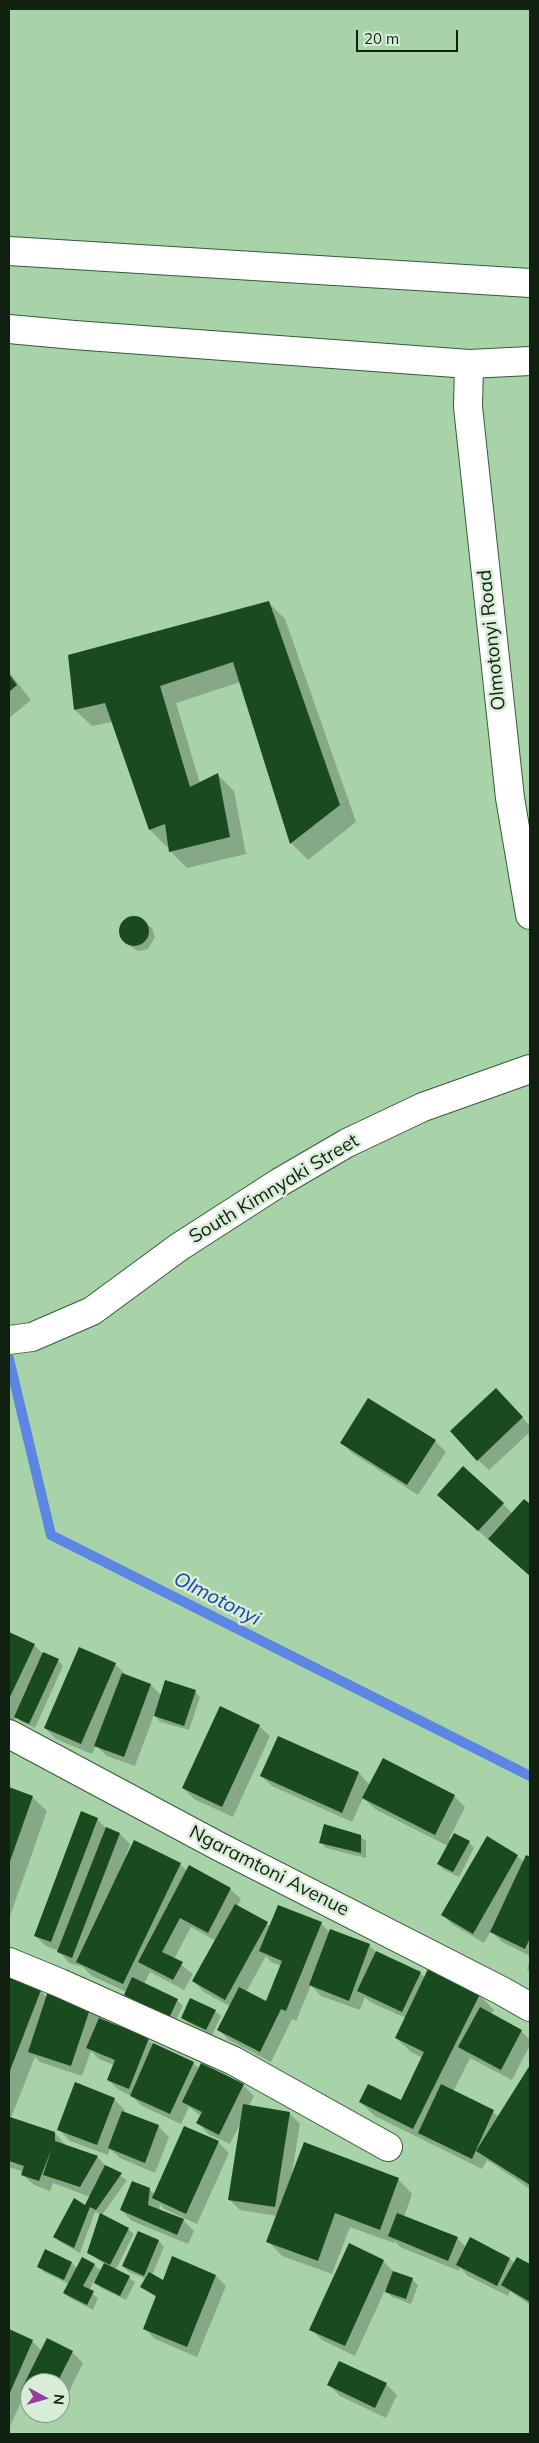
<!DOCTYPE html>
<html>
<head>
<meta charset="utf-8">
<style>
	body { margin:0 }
	#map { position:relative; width:539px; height:2443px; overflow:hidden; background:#a8d3a8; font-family:Mulish,sans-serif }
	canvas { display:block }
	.frame { position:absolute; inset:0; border:10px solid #112111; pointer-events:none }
	.north { position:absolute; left:20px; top:2373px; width:50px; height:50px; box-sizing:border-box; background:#d7edd7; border:1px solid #889b88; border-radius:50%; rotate:96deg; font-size:14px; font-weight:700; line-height:20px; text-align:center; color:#112111 }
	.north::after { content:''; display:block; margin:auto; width:18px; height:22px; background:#9b3aa2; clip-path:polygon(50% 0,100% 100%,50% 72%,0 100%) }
	.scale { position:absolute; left:356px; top:30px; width:102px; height:22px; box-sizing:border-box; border:2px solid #112111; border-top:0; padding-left:6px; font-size:15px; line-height:18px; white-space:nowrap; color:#112111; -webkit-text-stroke:4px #d7edd7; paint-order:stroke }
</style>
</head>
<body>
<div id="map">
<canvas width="539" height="2443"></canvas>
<div class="frame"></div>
<div class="north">N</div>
<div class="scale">20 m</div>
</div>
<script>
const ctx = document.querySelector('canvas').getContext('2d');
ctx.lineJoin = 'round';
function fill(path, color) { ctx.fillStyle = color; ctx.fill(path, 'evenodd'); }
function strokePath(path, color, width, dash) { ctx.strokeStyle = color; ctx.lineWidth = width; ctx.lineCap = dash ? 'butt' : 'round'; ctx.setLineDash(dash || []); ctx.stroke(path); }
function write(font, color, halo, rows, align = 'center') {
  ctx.font = font + ' Mulish,sans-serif'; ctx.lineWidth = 5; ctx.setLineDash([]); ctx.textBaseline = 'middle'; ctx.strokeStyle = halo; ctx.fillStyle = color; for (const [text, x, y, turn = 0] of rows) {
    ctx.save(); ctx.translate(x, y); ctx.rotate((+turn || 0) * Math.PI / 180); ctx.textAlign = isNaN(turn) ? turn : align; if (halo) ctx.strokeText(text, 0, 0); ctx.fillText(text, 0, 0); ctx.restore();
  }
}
const shadow = new Path2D(`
	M 268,602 L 285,619 L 356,822 L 308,860 L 291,843 L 240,682 L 176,703 L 200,783 L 217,774 L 234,791 L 246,854 L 187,868 L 170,851 L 169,846 L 167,847 L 150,830 L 112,722 L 92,726 L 75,710 Z
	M 9,672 L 31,700 L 9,718 Z
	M 135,916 L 152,928 L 155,937 L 148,949 L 138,951 L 130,946 L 124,940 L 120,931 L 127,919 Z
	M 507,1401 L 530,1426 L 530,1432 L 489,1470 L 478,1460 Z
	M 435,1441 L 446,1452 L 418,1495 L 352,1453 L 342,1443 Z
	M 525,1500 L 530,1505 L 530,1576 L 450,1506 L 503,1504 L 513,1514 Z
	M 10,1634 L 34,1645 L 44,1655 L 58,1660 L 63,1666 L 35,1728 L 21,1722 L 16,1717 L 13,1723 L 9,1721 Z
	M 115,1664 L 127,1676 L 151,1685 L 161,1695 L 195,1691 L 200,1697 L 189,1730 L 160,1722 L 154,1715 L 135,1766 L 107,1756 L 96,1745 L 92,1754 L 56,1739 L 45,1728 Z
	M 259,1726 L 270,1736 L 233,1817 L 194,1799 L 183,1788 Z
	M 278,1737 L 359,1773 L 370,1785 L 383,1760 L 454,1796 L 465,1807 L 449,1839 L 469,1842 L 474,1848 L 459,1877 L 444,1870 L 439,1864 L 448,1846 L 375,1809 L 363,1798 L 352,1822 L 272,1786 L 261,1776 Z
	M 9,1788 L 32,1797 L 47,1811 L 9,1919 Z
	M 97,1819 L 107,1829 L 120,1834 L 130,1844 L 126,1857 L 180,1864 L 187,1871 L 230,1889 L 241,1899 L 237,1907 L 270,1926 L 321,1923 L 330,1933 L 369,1945 L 377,1953 L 420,1973 L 425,1978 L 479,1995 L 494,2010 L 491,2015 L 521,2031 L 530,2040 L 530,2045 L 512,2080 L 470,2058 L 453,2092 L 493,2112 L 499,2117 L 530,2068 L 530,2189 L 487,2160 L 482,2169 L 375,2116 L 360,2102 L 401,2102 L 423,2058 L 411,2052 L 396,2038 L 406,2018 L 370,2002 L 365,1997 L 360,2010 L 321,1996 L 311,1985 L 296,2021 L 292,2019 L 271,2062 L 229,2040 L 219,2030 L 231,2007 L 204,1992 L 193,1981 L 216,1941 L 191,1927 L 174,1959 L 193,1974 L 184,1990 L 150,1972 L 144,1984 L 177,2000 L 183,2006 L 175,2022 L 131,2000 L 125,1995 L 127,1992 L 92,1976 L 83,1967 L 69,1963 L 59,1951 L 46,1946 L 35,1936 ZM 266,1956 L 271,1962 L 282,1966 L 267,2003 L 246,1992 Z
	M 360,1836 L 366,1841 L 366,1858 L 326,1848 L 321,1842 Z
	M 487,1838 L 517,1856 L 524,1862 L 526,1856 L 530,1858 L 530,1956 L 502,1942 L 491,1931 L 484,1943 L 453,1925 L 443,1915 Z
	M 530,1961 L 530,1972 L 527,1969 Z
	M 9,1979 L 41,1991 L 47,1998 L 102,2015 L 101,2020 L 148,2039 L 153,2045 L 193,2063 L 200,2069 L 243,2085 L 254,2096 L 249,2106 L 289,2113 L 300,2124 L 292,2173 L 398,2179 L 412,2194 L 404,2217 L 457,2238 L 466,2247 L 470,2239 L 510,2259 L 515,2264 L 518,2258 L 530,2266 L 530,2305 L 510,2291 L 508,2296 L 468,2276 L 460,2268 L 459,2271 L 400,2247 L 395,2241 L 394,2243 L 350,2227 L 332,2274 L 282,2256 L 268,2241 L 277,2216 L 240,2210 L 230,2200 L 241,2122 L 230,2144 L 208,2134 L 198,2123 L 201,2116 L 189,2107 L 181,2124 L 142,2106 L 132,2096 L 119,2090 L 108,2080 L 114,2065 L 99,2059 L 91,2051 L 82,2076 L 40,2062 L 35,2057 L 11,2118 L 55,2133 L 66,2146 L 97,2157 L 108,2168 L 127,2180 L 102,2215 L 128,2229 L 134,2234 L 116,2269 L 135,2282 L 126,2300 L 101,2288 L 94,2281 L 89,2291 L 98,2298 L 93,2310 L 70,2298 L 64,2293 L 69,2284 L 44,2272 L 39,2266 L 46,2251 L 72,2263 L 77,2268 L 94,2265 L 101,2271 L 105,2264 L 88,2253 L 101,2214 L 95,2212 L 80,2253 L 60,2242 L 54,2237 L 86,2207 L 90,2197 L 53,2183 L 50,2191 L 34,2185 L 23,2175 L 24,2172 L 9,2167 L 9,2124 L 11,2117 L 9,2116 Z
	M 215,2011 L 221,2016 L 212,2035 L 188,2023 L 183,2018 Z
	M 114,2099 L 125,2110 L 124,2113 L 158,2126 L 169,2137 L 155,2173 L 120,2158 L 110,2149 L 108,2155 L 70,2141 L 59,2130 Z
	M 218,2142 L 229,2153 L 197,2224 L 164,2209 L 160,2204 L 159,2211 L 183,2220 L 194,2231 L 188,2244 L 132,2221 L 121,2210 L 149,2189 L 155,2195 Z
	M 138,2233 L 159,2241 L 164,2247 L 152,2275 L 163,2281 L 216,2276 L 226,2286 L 197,2357 L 155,2339 L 144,2328 L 157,2298 L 142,2287 L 146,2279 L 129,2272 L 123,2266 Z
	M 383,2261 L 394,2272 L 412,2279 L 418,2285 L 411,2304 L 392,2297 L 385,2290 L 355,2356 L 322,2340 L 311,2329 Z
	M 9,2330 L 32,2341 L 42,2351 L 72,2352 L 83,2363 L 60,2410 L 60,2383 L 30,2383 L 30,2398 L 25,2393 L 9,2429 Z
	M 386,2384 L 397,2395 L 386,2418 L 340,2396 L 329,2385 Z`);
const stream = new Path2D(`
	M 9,1359 L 51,1535 L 530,1776`);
const building = new Path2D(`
	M 269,601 L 340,805 L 290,844 L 233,662 L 160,686 L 190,787 L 218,773 L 230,837 L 169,852 L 165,824 L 149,830 L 105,703 L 74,710 L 68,655 Z
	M 9,674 L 17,685 L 9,692 Z
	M119 931a15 15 0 1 1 30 0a15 15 0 1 1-30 0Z
	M 496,1388 L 523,1417 L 477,1461 L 450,1431 Z
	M 368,1398 L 436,1440 L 407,1485 L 340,1443 Z
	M 463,1466 L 504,1503 L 478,1531 L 437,1495 Z
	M 524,1499 L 530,1504 L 530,1576 L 488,1539 Z
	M 9,1632 L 35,1644 L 9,1699 Z
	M 79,1647 L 116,1663 L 81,1744 L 44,1728 Z
	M 43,1652 L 59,1659 L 29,1724 L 14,1717 Z
	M 122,1673 L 151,1684 L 124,1757 L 94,1746 Z
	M 165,1680 L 196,1690 L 184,1726 L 154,1716 Z
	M 220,1706 L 260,1725 L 222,1807 L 182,1788 Z
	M 278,1736 L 359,1772 L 342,1813 L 260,1776 Z
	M 383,1758 L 455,1795 L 435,1835 L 362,1798 Z
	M 9,1787 L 33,1796 L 9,1864 Z
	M 81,1811 L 98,1818 L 51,1942 L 34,1936 Z
	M 324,1824 L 361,1835 L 361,1853 L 319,1843 Z
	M 106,1827 L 120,1833 L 72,1958 L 57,1952 Z
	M 454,1833 L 470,1841 L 453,1872 L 437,1864 Z
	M 487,1836 L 518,1855 L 473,1934 L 441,1915 Z
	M 134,1840 L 181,1863 L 123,1984 L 76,1962 Z
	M 526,1855 L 530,1857 L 530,1938 L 525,1949 L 490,1932 Z
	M 189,1865 L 231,1888 L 208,1933 L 180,1918 L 162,1952 L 183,1962 L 173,1980 L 138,1962 Z
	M 235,1904 L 268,1922 L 225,2000 L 192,1981 Z
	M 278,1905 L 322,1922 L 286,2011 L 281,2009 L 260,2052 L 217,2030 L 239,1987 L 266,2001 L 282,1961 L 259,1951 Z
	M 330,1929 L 370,1944 L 349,2001 L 309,1985 Z
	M 376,1951 L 421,1972 L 402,2012 L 357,1991 Z
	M 428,1969 L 480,1994 L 413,2129 L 359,2102 L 368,2084 L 401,2100 L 424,2052 L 395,2038 Z
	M 9,1977 L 41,1990 L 9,2073 Z
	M 132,1977 L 178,1999 L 169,2018 L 124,1995 Z
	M 49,1988 L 92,2003 L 71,2066 L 28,2052 Z
	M 190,1998 L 216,2010 L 206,2030 L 181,2018 Z
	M 480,2007 L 522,2030 L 501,2070 L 458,2047 Z
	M 99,2018 L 149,2038 L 129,2089 L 107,2080 L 115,2060 L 86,2048 Z
	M 153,2043 L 194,2062 L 170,2114 L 130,2096 Z
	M 201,2063 L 244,2084 L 219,2135 L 196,2123 L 202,2112 L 182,2102 Z
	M 530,2065 L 530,2185 L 476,2151 Z
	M 75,2082 L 115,2098 L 97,2145 L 57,2130 Z
	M 441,2084 L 494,2110 L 472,2159 L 418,2133 Z
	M 243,2104 L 290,2112 L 275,2207 L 228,2200 Z
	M 122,2111 L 159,2125 L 145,2163 L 108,2148 Z
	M 10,2117 L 55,2132 L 55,2141 L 98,2156 L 80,2187 L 43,2175 L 52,2148 L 39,2181 L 21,2175 L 24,2166 L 9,2161 Z
	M 184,2126 L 219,2141 L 186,2214 L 152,2198 Z
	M 304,2142 L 399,2178 L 380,2230 L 335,2213 L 318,2261 L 266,2242 Z
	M 105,2165 L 122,2173 L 96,2210 L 90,2207 L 74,2248 L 53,2237 L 74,2198 L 85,2205 Z
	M 132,2181 L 150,2188 L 148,2205 L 184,2219 L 177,2235 L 120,2210 Z
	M 100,2213 L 129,2228 L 110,2265 L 87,2253 Z
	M 397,2213 L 458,2237 L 448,2261 L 388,2236 Z
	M 138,2231 L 159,2240 L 144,2276 L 122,2266 Z
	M 470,2237 L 510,2258 L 497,2286 L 456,2265 Z
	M 349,2243 L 384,2260 L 345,2346 L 309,2330 Z
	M 45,2249 L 72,2262 L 64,2280 L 37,2267 Z
	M 172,2256 L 216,2275 L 187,2347 L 143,2329 L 156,2296 L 140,2287 L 149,2272 L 163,2280 Z
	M 82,2257 L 95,2264 L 83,2286 L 94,2291 L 87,2305 L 63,2293 Z
	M 517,2257 L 530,2264 L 530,2302 L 501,2285 Z
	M 104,2263 L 130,2276 L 120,2296 L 94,2283 Z
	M 393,2271 L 413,2278 L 406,2299 L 385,2292 Z
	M 9,2329 L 33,2340 L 9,2395 Z
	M 47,2338 L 73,2351 L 57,2383 L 30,2383 L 30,2395 L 21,2390 Z
	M 339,2361 L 387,2383 L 375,2408 L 327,2385 Z`);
const minor = new Path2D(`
	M 9,251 L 530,283
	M 9,1340 L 32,1337 L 92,1311 L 179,1247 L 280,1182 L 347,1143 L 423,1107 L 530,1069
	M 9,1734 L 220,1847 L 502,1991 L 530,2007
	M 9,1962 L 60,1983 L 234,2061 L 388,2147`);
const tertiary = new Path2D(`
	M 469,364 L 468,407 L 510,798 L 530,915`);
const trunk = new Path2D(`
	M 9,329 L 74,335 L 469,364 L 530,361`);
const streetNames = [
	["Olmotonyi Road",492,640,-96],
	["South Kimnyaki Street",274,1189,-31],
	["Ngaramtoni Avenue",269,1871,27]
];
const waterNames = [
	["Olmotonyi",217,1599,27]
];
fill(shadow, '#0003');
strokePath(stream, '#5d85e4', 10);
fill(building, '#194b1e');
strokePath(minor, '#345b36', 30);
strokePath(tertiary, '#345b36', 30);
strokePath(trunk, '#345b36', 30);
strokePath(minor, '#fff', 28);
strokePath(tertiary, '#fff', 28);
strokePath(trunk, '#fff', 28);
write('19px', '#112111', '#d7edd7', streetNames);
write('italic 20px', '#1d41b0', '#d7edd7', waterNames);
</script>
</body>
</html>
